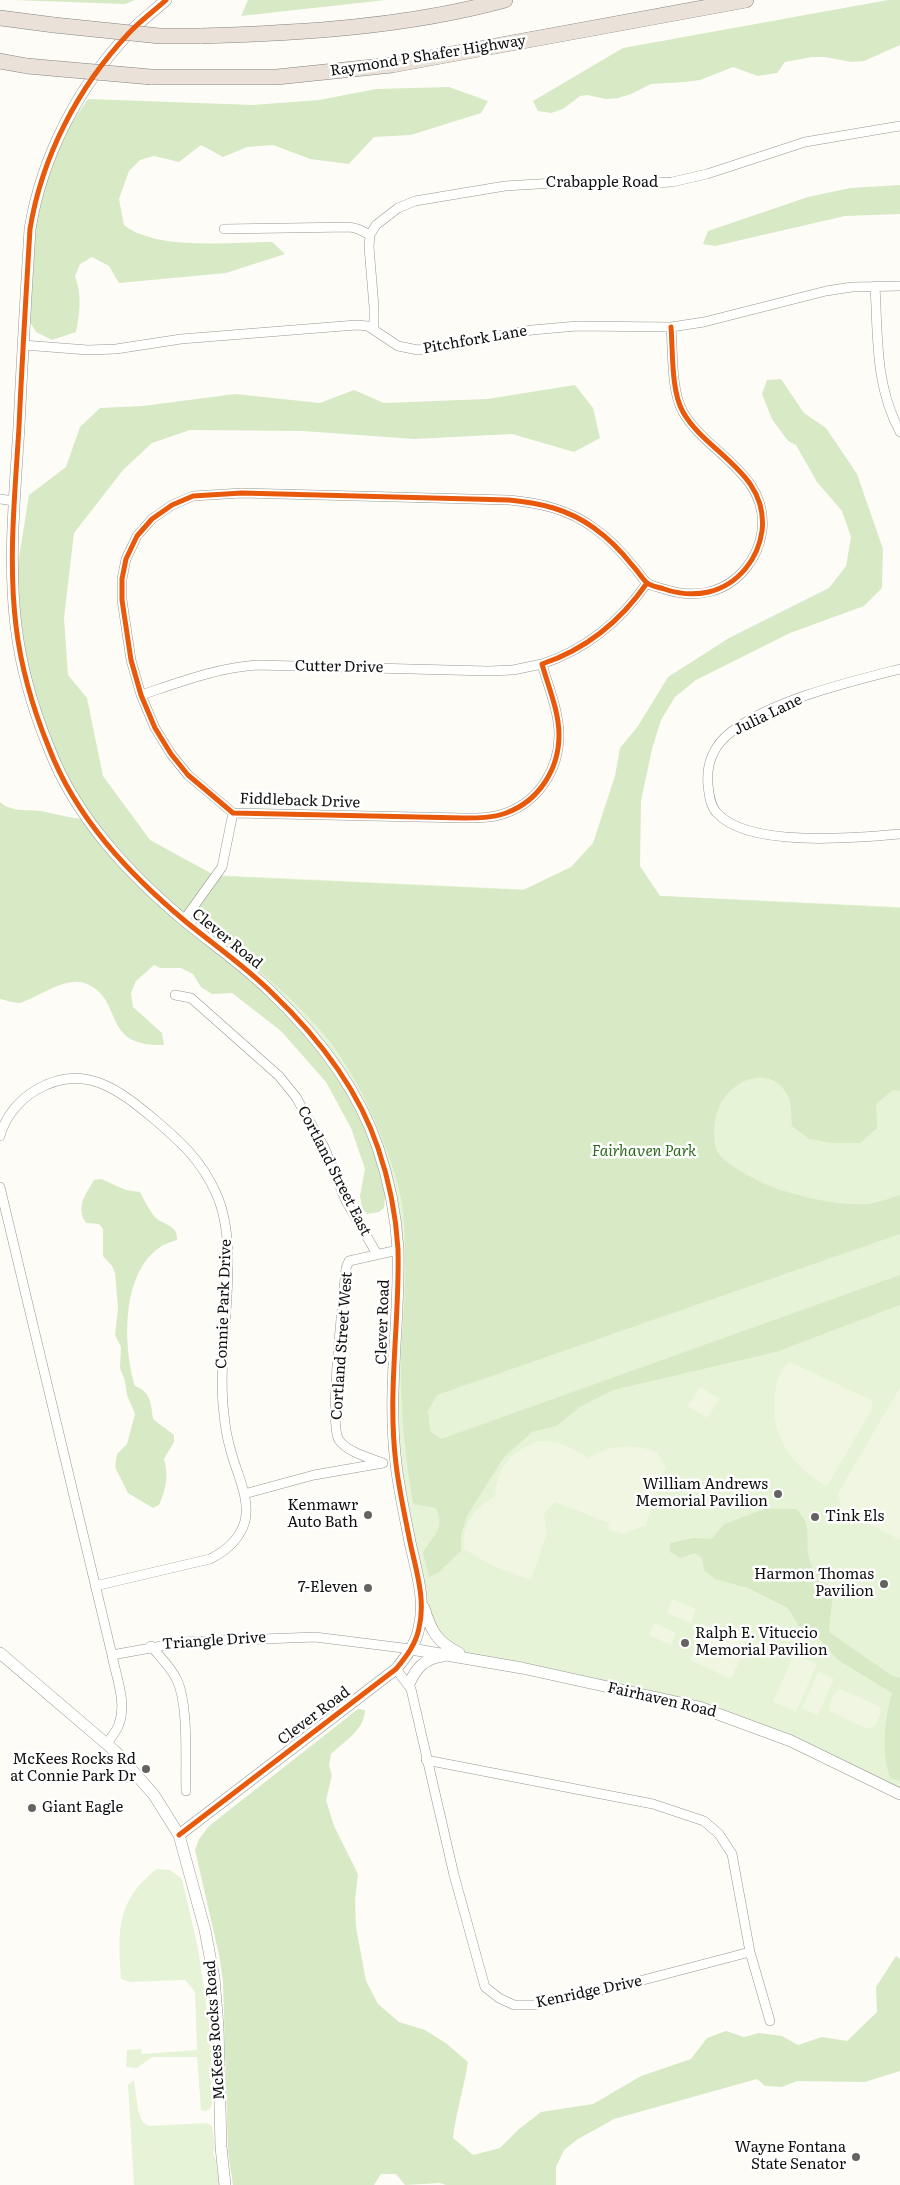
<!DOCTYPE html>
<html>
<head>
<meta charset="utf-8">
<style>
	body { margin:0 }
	canvas { display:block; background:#fdfcf7 }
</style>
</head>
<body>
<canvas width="900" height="2185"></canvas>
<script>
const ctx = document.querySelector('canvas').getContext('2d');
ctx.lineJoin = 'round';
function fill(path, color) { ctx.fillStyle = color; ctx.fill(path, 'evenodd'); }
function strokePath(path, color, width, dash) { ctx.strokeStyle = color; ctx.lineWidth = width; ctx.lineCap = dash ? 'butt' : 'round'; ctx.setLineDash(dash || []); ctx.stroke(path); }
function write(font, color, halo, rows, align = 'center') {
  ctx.font = font + ' Literata,serif'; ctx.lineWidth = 5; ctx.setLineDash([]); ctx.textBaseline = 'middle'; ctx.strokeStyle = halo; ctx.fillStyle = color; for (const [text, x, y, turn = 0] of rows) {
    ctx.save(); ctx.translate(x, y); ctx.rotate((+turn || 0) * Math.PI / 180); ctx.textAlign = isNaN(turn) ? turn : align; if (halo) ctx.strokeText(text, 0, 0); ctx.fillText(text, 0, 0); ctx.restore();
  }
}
const green = new Path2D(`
	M 215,875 L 900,907 L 900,1794 L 745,1723 L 496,1663 L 446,1647 L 427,1619 L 395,1462 L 395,1222 L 363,1110 L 184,920 Z
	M 157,1869 L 170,1870 L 182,1879 L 198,1948 L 211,2037 L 212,2104 L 210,2109 L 205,2111 L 201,2110 L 197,2057 L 152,2057 L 137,2068 L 126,2067 L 127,2050 L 141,2049 L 142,2054 L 197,2050 L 195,1992 L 185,1980 L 131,1982 L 121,1979 C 118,1932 115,1901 157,1869 Z
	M 134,2080 L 138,2110 L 143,2123 L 149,2126 L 207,2123 L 212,2126 L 215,2147 L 213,2154 L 215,2157 L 220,2185 L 134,2185 L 128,2085 Z`);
const forest = new Path2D(`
	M 13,0 L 135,0 L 125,4 Z
	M 248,0 L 386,0 L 241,16 Z
	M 888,0 L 900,0 L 900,45 L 864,61 L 851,62 L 825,57 L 812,57 L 785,62 L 777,73 L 758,76 L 733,67 L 700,80 L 685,82 L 651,84 L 631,94 L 618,98 L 606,99 L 587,95 L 580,96 L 563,109 L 551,113 L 538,111 L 533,101 L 623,48 Z
	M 449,87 L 488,101 L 481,113 L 411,135 L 374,137 L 349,164 L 310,159 L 273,145 L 247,147 L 223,157 L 201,145 L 179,162 L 154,156 L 140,160 L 129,171 L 119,199 L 124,225 C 157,251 230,242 272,242 L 285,254 L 226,273 L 119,283 L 109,266 L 92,257 L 80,264 L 75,276 C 82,296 80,312 76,332 L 52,340 L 36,332 L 26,315 L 32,228 L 56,145 L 88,99 L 253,105 L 319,100 L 376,89 Z
	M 900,185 L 900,214 L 845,216 L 715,246 L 703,244 L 708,231 L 808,197 L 850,188 Z
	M 781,379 L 804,413 L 826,428 L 857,474 L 883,549 L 882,588 L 864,606 L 790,633 L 696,680 L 675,697 L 661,720 L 652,749 L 641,801 L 640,866 L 660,896 L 900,908 L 900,1091 L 893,1090 L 876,1104 L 877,1128 L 860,1143 L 832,1143 L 809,1139 L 792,1126 C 791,1117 792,1104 788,1096 C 772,1065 736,1077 721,1103 C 714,1115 712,1138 717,1151 C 723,1165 767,1186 781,1190 C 807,1198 839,1206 867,1204 C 878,1203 890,1198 900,1195 L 900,1234 L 437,1395 L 428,1411 L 430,1431 L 441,1439 L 900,1275 L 900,1305 L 776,1352 L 613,1390 L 580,1407 L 556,1426 L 532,1432 L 504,1457 L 467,1516 L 461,1535 L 461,1551 L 438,1573 L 429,1577 L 423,1553 C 432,1535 446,1531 436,1508 L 413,1504 C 405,1455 400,1406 401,1357 C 402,1327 406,1296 405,1266 C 405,1242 405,1217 400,1194 C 390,1148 357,1074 326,1037 C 287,990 236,952 189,913 L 216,876 L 523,890 L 571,867 L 593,843 L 615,776 L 620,748 L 638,726 L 668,677 L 729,638 L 829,588 L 846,566 L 851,537 L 842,511 L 817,482 L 796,445 L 788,441 L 772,419 L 762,394 L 767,380 Z
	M 575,385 L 593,408 L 600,438 L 574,452 L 512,434 L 414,439 L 303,431 L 190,430 L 152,443 L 123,470 L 74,533 L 64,618 L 68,675 L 87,698 L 103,776 L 150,840 L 214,875 L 184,919 L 155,893 L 79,806 L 34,705 L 14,589 L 29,495 L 66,467 L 80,427 L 100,408 L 143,406 L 235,394 L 320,403 L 354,390 L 384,403 L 487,399 Z
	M 0,802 C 14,814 30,808 46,812 C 58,815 69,817 81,819 L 269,993 L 327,1058 L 361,1111 L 386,1185 L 384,1208 L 379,1212 L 367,1214 L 362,1209 L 360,1196 L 365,1169 L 351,1128 L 326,1082 L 281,1031 L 232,993 L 212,994 L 201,987 L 193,974 L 181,968 L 160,968 L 154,965 L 136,981 L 131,993 L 133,1007 L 162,1033 L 164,1045 C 100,1047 125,1001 87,984 C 69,976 46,992 30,999 C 26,1000 22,1003 19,1003 C 13,1003 6,1000 0,999 Z
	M 101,1179 L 126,1190 L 140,1192 C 144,1200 149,1209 154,1216 C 162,1226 178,1223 177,1240 C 171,1242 164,1244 159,1248 C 121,1274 123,1347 135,1386 C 151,1392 151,1404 153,1419 L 174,1435 L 174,1442 L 164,1459 C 169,1477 166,1488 159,1505 L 153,1508 L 128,1493 L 115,1467 L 117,1454 L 127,1444 L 135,1414 L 127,1395 L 125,1381 L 120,1368 L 121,1347 L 115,1335 L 118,1308 L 115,1273 L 112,1266 L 103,1256 L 103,1229 L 99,1224 L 86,1223 C 75,1207 86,1194 94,1180 Z
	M 765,1509 L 796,1509 C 816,1528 802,1541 811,1564 C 814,1574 826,1584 833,1592 L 829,1632 L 891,1675 L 900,1678 L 900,1781 L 890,1778 C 881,1749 884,1722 892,1693 L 838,1660 L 815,1634 L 801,1630 L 788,1608 L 748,1588 L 715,1579 L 704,1570 L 702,1558 L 695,1553 L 681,1558 L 670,1552 L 670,1543 L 693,1538 L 712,1539 L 724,1524 Z
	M 358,1709 L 365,1710 C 365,1729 344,1742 331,1754 L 329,1766 L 332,1775 L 326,1800 L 334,1826 L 358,1874 L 355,1900 L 356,1927 L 366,1981 L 378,2004 L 399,2022 L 425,2030 L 447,2044 L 468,2062 C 464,2088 456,2112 453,2138 L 473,2155 L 500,2148 L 519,2129 L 541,2112 L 593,2104 L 641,2076 L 691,2059 L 707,2038 L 726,2031 L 744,2037 L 759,2033 L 782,2036 L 798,2045 L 822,2037 L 847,2041 L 877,2012 L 876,1987 L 896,1956 L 900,1959 L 900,2071 L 865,2082 L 797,2081 L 782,2087 L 765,2086 L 757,2079 L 614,2119 L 578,2139 L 564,2150 L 556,2167 L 556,2185 L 446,2185 L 440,2183 L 405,2185 L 396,2174 L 381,2174 L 374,2185 L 233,2185 L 228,2152 L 223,1981 L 219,1955 L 195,1850 L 199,1839 L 209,1826 Z`);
const pitch = new Path2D(`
	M 790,1362 L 871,1400 L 873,1408 L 827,1486 C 790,1467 767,1430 776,1388 C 778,1378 781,1368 790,1362 Z
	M 700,1387 L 720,1399 L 707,1418 L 688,1406 Z
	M 899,1389 L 900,1390 L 900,1540 L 842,1509 L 838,1493 Z
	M 538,1441 C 561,1442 570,1446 589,1459 C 603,1444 639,1444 657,1452 L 666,1468 L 645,1527 L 643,1526 L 623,1534 L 608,1529 L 609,1523 L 555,1502 L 544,1514 L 547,1532 L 531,1580 L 491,1565 L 464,1549 C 462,1524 474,1509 495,1496 C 498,1466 510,1452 538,1441 Z
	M 672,1599 L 696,1609 L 691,1623 L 667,1613 Z
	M 654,1623 L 676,1633 L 671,1645 L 649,1635 Z
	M 706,1625 L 747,1644 L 731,1679 L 690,1660 Z
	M 794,1654 L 817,1664 L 796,1712 L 773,1702 Z
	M 818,1672 L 834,1679 L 818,1715 L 802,1708 Z
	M 840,1689 L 880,1707 L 881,1713 L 875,1726 L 867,1729 L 830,1711 C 828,1704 833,1693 840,1689 Z`);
const minor = new Path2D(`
	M 224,229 L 350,227 L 358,229 L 370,235
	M 875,286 C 878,338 875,385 900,432
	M 374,330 L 374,307 L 369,247 L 370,235 L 376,225 L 398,208 L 415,201 L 505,186 L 571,182 L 631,184 L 672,182 L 707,174 L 805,142 L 900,126
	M 23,345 L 88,350 L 116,349 L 181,339 L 356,325 L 368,326 L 398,346 L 418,350 L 532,330 L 577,326 L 671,327 L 704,322 L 826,291 L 852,287 L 900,286
	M 0,499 L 14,501
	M 647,583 C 620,622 587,649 542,664 C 548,686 559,711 559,735 C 559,769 539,801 506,813 C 493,818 478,818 464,818 L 233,813 L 188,775 L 171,754 L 155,728 L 141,695 L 131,660 L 122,600 L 122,579 L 126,559 L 137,536 L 152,519 L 172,505 L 193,496 L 242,493 L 509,500 C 540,503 568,509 594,528 C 608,538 621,551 632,565 C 637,570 641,577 646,582 C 650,586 658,587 664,589 C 694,599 725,594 746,568 C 755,557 760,545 762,531 C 769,473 706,453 683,412 C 671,391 673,352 671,327
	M 900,669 C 849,682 773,700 731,732 C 714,745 706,764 708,785 C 709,794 710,806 717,813 C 748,848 856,838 900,834
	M 141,695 C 180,682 216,668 257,665 L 488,671 L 513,670 L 542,664
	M 184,920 L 222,867 L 233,813
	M 175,995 L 191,998 L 279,1076 L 296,1097 L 324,1147 L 346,1201 L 377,1254
	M 0,1136 C 5,1117 19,1100 36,1090 C 83,1062 118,1089 154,1119 C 181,1142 201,1160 216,1193 C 243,1252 215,1348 224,1414 C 225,1428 228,1442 232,1455 C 238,1476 250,1499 245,1521 C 240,1539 226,1551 210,1559 L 95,1586
	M 0,1187 L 112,1655
	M 383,1463 C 370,1458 347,1452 339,1440 C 328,1424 344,1294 346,1268 L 349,1261 L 398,1250
	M 244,1494 L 314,1475 L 383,1463
	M 151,1646 C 160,1657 171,1667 177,1680 C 189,1706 185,1761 186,1791
	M 396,1669 L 411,1689 L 454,1875 L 485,1987 L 499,1998 L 514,2005 L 534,2005 L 624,1985 L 750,1952
	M 107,1744 C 111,1737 117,1731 119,1724 C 127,1703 116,1676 112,1655 L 184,1642 L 315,1637 L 411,1649
	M 426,1760 L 653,1804 L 704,1821 L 719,1834 L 732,1854 L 750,1952 L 770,2021`);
const tertiary = new Path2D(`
	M 166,0 C 154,11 140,21 129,33 C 78,87 42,156 30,229 C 26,295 22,361 19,427 C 15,493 8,561 16,626 C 21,668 33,709 49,748 C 76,818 129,874 185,921 C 214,945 245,966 271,992 C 316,1035 358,1088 378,1148 C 389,1180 396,1216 398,1249 C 400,1321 387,1392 396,1464 C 399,1490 405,1516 410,1542 C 416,1570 426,1600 419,1628 C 416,1644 406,1657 396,1669 L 179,1835
	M 424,1608 C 431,1631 437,1642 459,1653
	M 411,1649 L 522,1668 L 699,1707 L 791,1741 L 900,1794
	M 0,1653 L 116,1752 L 154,1795 L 179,1835 L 205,1930 L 214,1978 L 218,2027 L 221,2147 L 225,2185
	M 409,1684 C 416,1668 425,1658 443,1656`);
const motorway = new Path2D(`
	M 0,18 L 54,25
	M 200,36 C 302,33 406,27 505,0
	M 0,61 L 27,66
	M 151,77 L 277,77 L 392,65 L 746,0`);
const motorwayBridge = new Path2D(`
	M 54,25 L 160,36 L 200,36
	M 27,66 L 151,77`);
const cycleway = new Path2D(`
	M 166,0 C 154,11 140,21 129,33 C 78,87 42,156 30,229 C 26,295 22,361 19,427 C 15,493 8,561 16,626 C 21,668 33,709 49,748 C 76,818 129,874 185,921 C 214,945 245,966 271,992 C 316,1035 358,1088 378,1148 C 389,1180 396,1216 398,1249 C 400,1321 387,1392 396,1464 C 399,1490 405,1516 410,1542 C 416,1570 426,1600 419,1628 C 416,1644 406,1657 396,1669 L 179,1835
	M 647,583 C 620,622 587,649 542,664 C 548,686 559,711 559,735 C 559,769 539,801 506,813 C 493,818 478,818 464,818 L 233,813 L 188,775 L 171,754 L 155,728 L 141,695 L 131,660 L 122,600 L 122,579 L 126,559 L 137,536 L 152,519 L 172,505 L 193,496 L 242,493 L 509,500 C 540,503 568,509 594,528 C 608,538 621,551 632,565 C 637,570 641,577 646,582 C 650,586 658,587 664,589 C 694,599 725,594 746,568 C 755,557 760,545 762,531 C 769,473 706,453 683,412 C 671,391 673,352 671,327`);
const markers = [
	[778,1494,5,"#646362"],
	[368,1515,5,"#646362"],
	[815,1517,5,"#646362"],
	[884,1584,5,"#646362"],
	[368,1588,5,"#646362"],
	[685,1643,5,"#646362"],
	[146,1769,5,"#646362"],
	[32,1808,5,"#646362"],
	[856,2157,5,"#646362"]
];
const streetNames = [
	["Raymond P Shafer Highway",428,56,-9],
	["Crabapple Road",602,183],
	["Pitchfork Lane",475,340,-10],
	["Cutter Drive",339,667,1],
	["Julia Lane",768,715,-26],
	["Fiddleback Drive",300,801,2],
	["Clever Road",227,939,39],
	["Cortland Street East",334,1171,63],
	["Connie Park Drive",224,1304,-88],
	["Clever Road",383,1322,-88],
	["Cortland Street West",342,1346,-86],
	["Triangle Drive",214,1641,-4],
	["Fairhaven Road",662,1700,13],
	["Clever Road",314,1716,-37],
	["Kenridge Drive",589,1992,-12],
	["McKees Rocks Road",215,2030,-94]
];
const parkNames = [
	["Fairhaven Park",644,1152]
];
const poiNames = [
	["William Andrews",768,1485],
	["Memorial Pavilion",768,1502],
	["Kenmawr",358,1506],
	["Auto Bath",358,1523],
	["Tink Els",825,1517,"left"],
	["Harmon Thomas",874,1575],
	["Pavilion",874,1592],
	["7-Eleven",358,1588],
	["Ralph E. Vituccio",695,1634,"left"],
	["Memorial Pavilion",695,1651,"left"],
	["McKees Rocks Rd",136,1760],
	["at Connie Park Dr",136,1777],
	["Giant Eagle",42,1808,"left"],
	["Wayne Fontana",846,2148],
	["State Senator",846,2165]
];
fill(green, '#e7f3d7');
fill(forest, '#d8eac5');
fill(pitch, '#f0f6e1');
strokePath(minor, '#979795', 10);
strokePath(tertiary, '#979795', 12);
strokePath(motorway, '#858482', 16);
strokePath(minor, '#fffffe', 9);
strokePath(tertiary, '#fffffe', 11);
strokePath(motorway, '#eae1d8', 15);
strokePath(motorwayBridge, '#858482', 16, []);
strokePath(motorwayBridge, '#eae1d8', 15);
strokePath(cycleway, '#e8590c', 5);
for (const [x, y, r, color] of markers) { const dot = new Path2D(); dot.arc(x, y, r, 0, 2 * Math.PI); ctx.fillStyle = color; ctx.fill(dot); strokePath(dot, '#fff', 2); }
write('15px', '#111', '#fff', streetNames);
write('italic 15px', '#2f6b1f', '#fff', parkNames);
write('15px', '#111', '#fff', poiNames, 'right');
</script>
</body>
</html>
